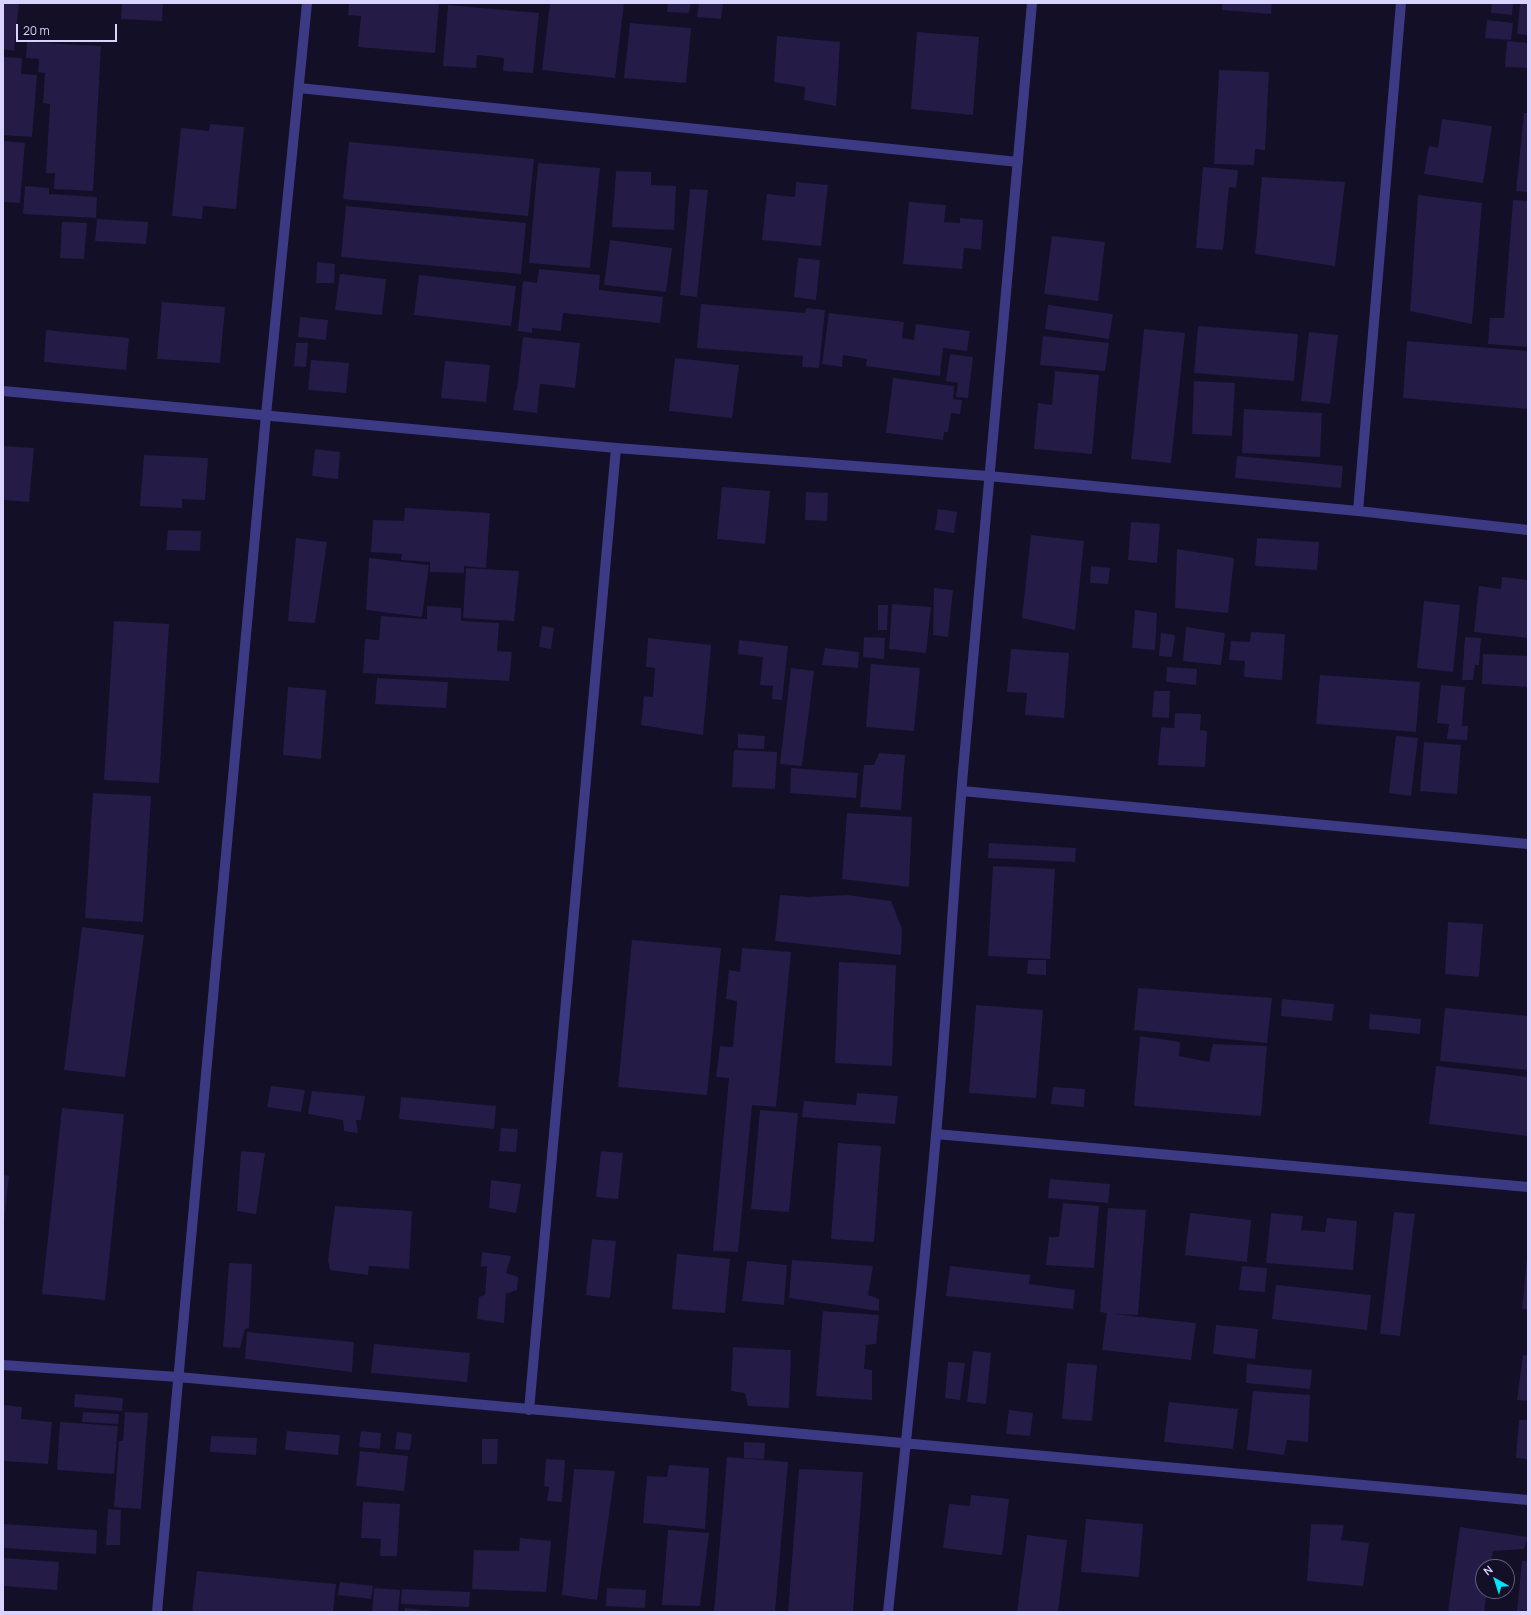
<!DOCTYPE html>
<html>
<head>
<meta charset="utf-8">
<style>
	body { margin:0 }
	#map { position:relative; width:1531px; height:1615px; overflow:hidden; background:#130f26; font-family:Manrope,sans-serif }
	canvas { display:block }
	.frame { position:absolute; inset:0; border:4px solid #d9d4ff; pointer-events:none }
	.north { position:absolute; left:1475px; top:1559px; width:40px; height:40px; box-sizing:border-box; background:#130f26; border:1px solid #625e7d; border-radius:50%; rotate:321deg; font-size:11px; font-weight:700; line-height:16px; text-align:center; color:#d9d4ff }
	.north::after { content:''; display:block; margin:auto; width:14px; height:18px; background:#00e5ff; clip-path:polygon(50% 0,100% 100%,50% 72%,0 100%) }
	.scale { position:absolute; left:16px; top:24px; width:101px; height:18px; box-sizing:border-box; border:2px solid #d9d4ff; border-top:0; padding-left:5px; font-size:12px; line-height:14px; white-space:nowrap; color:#d9d4ff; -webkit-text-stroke:3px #130f26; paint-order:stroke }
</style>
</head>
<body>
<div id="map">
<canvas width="1531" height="1615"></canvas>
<div class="frame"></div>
<div class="north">N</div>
<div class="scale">20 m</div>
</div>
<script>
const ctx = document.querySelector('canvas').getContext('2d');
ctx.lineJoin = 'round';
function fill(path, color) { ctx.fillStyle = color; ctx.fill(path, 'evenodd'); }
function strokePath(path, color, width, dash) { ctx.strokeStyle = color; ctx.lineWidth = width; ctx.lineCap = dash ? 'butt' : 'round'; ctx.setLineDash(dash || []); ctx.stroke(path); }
const building = new Path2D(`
	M 3,3 L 19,3 L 14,51 L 3,49 Z
	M 122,3 L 163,3 L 162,21 L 121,19 Z
	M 349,3 L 439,3 L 435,53 L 358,47 L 361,16 L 348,15 Z
	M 550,3 L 624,3 L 615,78 L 542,70 Z
	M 668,3 L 691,3 L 689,13 L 667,12 Z
	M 699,3 L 723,3 L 721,19 L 697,17 Z
	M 1222,3 L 1272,3 L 1271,14 L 1222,10 Z
	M 1492,3 L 1513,3 L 1512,15 L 1491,13 Z
	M 1520,3 L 1528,3 L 1528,35 L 1517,34 Z
	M 448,5 L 539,13 L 533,73 L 503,71 L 504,58 L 477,55 L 476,68 L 443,66 Z
	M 1487,20 L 1513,23 L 1511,40 L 1485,38 Z
	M 630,23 L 691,28 L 686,83 L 624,78 Z
	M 917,32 L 979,37 L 973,115 L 911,109 Z
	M 777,36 L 840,42 L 836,106 L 804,100 L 805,87 L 774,82 Z
	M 1507,41 L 1528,43 L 1528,68 L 1505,67 Z
	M 27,42 L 101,46 L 93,191 L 54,189 L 55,173 L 46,173 L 50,104 L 43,103 L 45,73 L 38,72 L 39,59 L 26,58 Z
	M 3,57 L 22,58 L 21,74 L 37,75 L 32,137 L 3,135 Z
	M 1219,70 L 1269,72 L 1265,150 L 1255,149 L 1254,165 L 1214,164 Z
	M 1524,113 L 1528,113 L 1528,192 L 1516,191 Z
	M 1442,119 L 1492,126 L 1483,183 L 1424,174 L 1429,146 L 1438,148 Z
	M 210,124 L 244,127 L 236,209 L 203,206 L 202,219 L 172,216 L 181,128 L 209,131 Z
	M 3,141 L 25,143 L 20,203 L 3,202 Z
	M 349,142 L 534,159 L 528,216 L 343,199 Z
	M 538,163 L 600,168 L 590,268 L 529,263 Z
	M 1203,167 L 1238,170 L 1236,188 L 1229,187 L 1223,250 L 1196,248 Z
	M 616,171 L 651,172 L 651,185 L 676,186 L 674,230 L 612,227 Z
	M 1262,177 L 1345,182 L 1335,266 L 1255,254 Z
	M 796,182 L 828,185 L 821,246 L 762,240 L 767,194 L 795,197 Z
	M 25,186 L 49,188 L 49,194 L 97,197 L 96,218 L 23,214 Z
	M 690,189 L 708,190 L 697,297 L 680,295 Z
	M 1418,195 L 1482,203 L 1472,324 L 1410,311 Z
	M 1513,200 L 1528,201 L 1528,347 L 1488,344 L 1490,318 L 1504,318 Z
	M 909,202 L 946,205 L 944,222 L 960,223 L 960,218 L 983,220 L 981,250 L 964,248 L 962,269 L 903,264 Z
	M 346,206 L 526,223 L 521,274 L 341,257 Z
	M 97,219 L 148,222 L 146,244 L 95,241 Z
	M 62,222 L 87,223 L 84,259 L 60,258 Z
	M 1052,236 L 1105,242 L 1098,301 L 1044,294 Z
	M 610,240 L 672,248 L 666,292 L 604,285 Z
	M 798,258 L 820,260 L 816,300 L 794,297 Z
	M 317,262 L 335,264 L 334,283 L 316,283 Z
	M 539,269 L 600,275 L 599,290 L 663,297 L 660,323 L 563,313 L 561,331 L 532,328 L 532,333 L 518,331 L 523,281 L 537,283 Z
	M 340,274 L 386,279 L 382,315 L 335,310 Z
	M 419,275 L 516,286 L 511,326 L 414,315 Z
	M 162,302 L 225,307 L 220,363 L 157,359 Z
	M 701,304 L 805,313 L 806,308 L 825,310 L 819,368 L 802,367 L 803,356 L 697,348 Z
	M 1048,305 L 1113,314 L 1109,339 L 1045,329 Z
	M 829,313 L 904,322 L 902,338 L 914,340 L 916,324 L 970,331 L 967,351 L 943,348 L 940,376 L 866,366 L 867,359 L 843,355 L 842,367 L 822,364 Z
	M 300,317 L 328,320 L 326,340 L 298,337 Z
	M 1198,326 L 1298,334 L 1294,381 L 1194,373 Z
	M 1144,329 L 1185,333 L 1171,463 L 1131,459 Z
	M 46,330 L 129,338 L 126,370 L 44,362 Z
	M 1309,332 L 1338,335 L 1330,404 L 1301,401 Z
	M 1043,336 L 1109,343 L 1105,371 L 1040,365 Z
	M 523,337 L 580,343 L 575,388 L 540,384 L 537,413 L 513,410 L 516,390 L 517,390 Z
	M 1407,341 L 1528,351 L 1528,409 L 1403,398 Z
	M 296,343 L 308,343 L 306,367 L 294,366 Z
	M 950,354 L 973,357 L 968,398 L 956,397 L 958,383 L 946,381 Z
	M 675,358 L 739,365 L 732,418 L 669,411 Z
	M 311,360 L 349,363 L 346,393 L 308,390 Z
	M 445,361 L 490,365 L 486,402 L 441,398 Z
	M 1055,371 L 1099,375 L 1092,454 L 1034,449 L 1038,403 L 1052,405 Z
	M 893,378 L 954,386 L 953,399 L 962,400 L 960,414 L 951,413 L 948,432 L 944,432 L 943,440 L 886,433 Z
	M 1194,381 L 1235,383 L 1232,436 L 1192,434 Z
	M 1244,409 L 1322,413 L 1320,457 L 1242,453 Z
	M 3,446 L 34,448 L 29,502 L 3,500 Z
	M 315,449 L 340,452 L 338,479 L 312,476 Z
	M 144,455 L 208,458 L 205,500 L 182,499 L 182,508 L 140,506 Z
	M 1237,456 L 1343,466 L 1341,488 L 1235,478 Z
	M 722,487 L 770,491 L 765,544 L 717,539 Z
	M 806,492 L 828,493 L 827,521 L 805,520 Z
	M 405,508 L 490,513 L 486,568 L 464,566 L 464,573 L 430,572 L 430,562 L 401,560 L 402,554 L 371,552 L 373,520 L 404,521 Z
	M 938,509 L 957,512 L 954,533 L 935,530 Z
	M 1131,522 L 1160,524 L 1157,563 L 1128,560 Z
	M 168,530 L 201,531 L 200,551 L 166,550 Z
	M 1031,535 L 1084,541 L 1075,630 L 1022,618 Z
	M 296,538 L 327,542 L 315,623 L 288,621 Z
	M 1257,538 L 1319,542 L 1317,570 L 1255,566 Z
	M 1177,549 L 1234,558 L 1228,613 L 1175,608 Z
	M 369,558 L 429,565 L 422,617 L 366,610 Z
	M 1091,566 L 1110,568 L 1108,584 L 1090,583 Z
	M 466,568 L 519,571 L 514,621 L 463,618 Z
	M 1502,577 L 1528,580 L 1528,638 L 1474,632 L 1479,586 L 1501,589 Z
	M 934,588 L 953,590 L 948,637 L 933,635 Z
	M 1424,601 L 1460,605 L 1453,672 L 1417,668 Z
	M 892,604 L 931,607 L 926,653 L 889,649 Z
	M 878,605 L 888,605 L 887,630 L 878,630 Z
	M 427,606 L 461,608 L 461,621 L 499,623 L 497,651 L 512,652 L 509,681 L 363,673 L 365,639 L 379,640 L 381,616 L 427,619 Z
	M 1135,610 L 1157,613 L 1155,650 L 1132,648 Z
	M 114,621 L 169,624 L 159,783 L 104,780 Z
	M 542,626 L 554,628 L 551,649 L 539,647 Z
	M 1186,627 L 1225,633 L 1221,665 L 1183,661 Z
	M 1251,632 L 1285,634 L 1282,680 L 1244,677 L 1245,661 L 1229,660 L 1231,641 L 1250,642 Z
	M 1161,633 L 1175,635 L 1172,657 L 1159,656 Z
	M 864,637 L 885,638 L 884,659 L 863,657 Z
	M 1465,637 L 1481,638 L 1479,665 L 1475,665 L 1473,680 L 1462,680 Z
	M 648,638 L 711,645 L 703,735 L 641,725 L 644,696 L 653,697 L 655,668 L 646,667 Z
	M 739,640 L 788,646 L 782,700 L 772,699 L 773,686 L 760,685 L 763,657 L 738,654 Z
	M 825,648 L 859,652 L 858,668 L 822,665 Z
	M 1011,649 L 1069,653 L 1064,718 L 1025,715 L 1027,693 L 1007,692 Z
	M 1483,654 L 1528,656 L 1528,687 L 1482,684 Z
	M 871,664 L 920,668 L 914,731 L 866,727 Z
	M 1167,667 L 1197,669 L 1196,685 L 1166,682 Z
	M 791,668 L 814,671 L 802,766 L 780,764 Z
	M 1320,675 L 1420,682 L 1416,732 L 1316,724 Z
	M 377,678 L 448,682 L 446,708 L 375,704 Z
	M 1441,685 L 1465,687 L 1462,726 L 1468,726 L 1467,740 L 1447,739 L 1449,724 L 1437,723 Z
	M 288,687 L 326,690 L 321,759 L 283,755 Z
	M 1154,691 L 1170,691 L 1169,718 L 1152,717 Z
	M 1175,713 L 1201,714 L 1200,730 L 1207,731 L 1205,767 L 1158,765 L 1161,727 L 1174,728 Z
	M 738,734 L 765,736 L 764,749 L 738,748 Z
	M 1396,736 L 1418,738 L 1411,796 L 1389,793 Z
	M 1424,742 L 1461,745 L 1457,794 L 1420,791 Z
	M 734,750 L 777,752 L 775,789 L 732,787 Z
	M 879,753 L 905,755 L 901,810 L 860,807 L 864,765 L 874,765 Z
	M 791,768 L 858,773 L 856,798 L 790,793 Z
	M 93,793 L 151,796 L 143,922 L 85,918 Z
	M 847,813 L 912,817 L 909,887 L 842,879 Z
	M 989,843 L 1076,848 L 1075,862 L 988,858 Z
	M 993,866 L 1055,869 L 1050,959 L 988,956 Z
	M 780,895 L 808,897 L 847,895 L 891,901 L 902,929 L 901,955 L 775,941 Z
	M 1448,922 L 1483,924 L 1479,977 L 1445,974 Z
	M 82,927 L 144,935 L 125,1077 L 64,1070 Z
	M 632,940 L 721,948 L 707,1095 L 618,1087 Z
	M 742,948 L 791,952 L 776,1107 L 752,1105 L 738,1252 L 713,1251 L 729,1078 L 716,1077 L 720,1046 L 733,1047 L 737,1001 L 726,999 L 729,970 L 740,972 Z
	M 1028,960 L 1046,960 L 1046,975 L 1027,974 Z
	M 839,962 L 896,965 L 892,1066 L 835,1063 Z
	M 1138,988 L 1272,998 L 1267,1043 L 1134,1030 Z
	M 1282,999 L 1334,1004 L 1332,1021 L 1281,1016 Z
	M 976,1005 L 1043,1010 L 1036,1098 L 969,1093 Z
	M 1445,1008 L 1528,1016 L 1528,1070 L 1440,1061 Z
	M 1370,1014 L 1421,1019 L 1420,1034 L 1369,1029 Z
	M 1140,1036 L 1180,1042 L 1179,1056 L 1209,1062 L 1213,1044 L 1267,1046 L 1261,1116 L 1134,1106 Z
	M 1436,1066 L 1528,1077 L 1528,1136 L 1429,1124 Z
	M 271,1086 L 305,1090 L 301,1112 L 267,1107 Z
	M 1053,1087 L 1085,1089 L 1084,1107 L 1051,1104 Z
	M 312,1091 L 365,1096 L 361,1120 L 356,1120 L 358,1133 L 344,1131 L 343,1120 L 308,1114 Z
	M 857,1093 L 898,1096 L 895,1124 L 802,1117 L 804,1101 L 856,1105 Z
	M 401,1097 L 496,1106 L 494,1129 L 399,1119 Z
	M 62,1108 L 124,1114 L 105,1300 L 42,1294 Z
	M 760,1110 L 798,1113 L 789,1212 L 751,1209 Z
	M 501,1128 L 518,1129 L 516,1152 L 499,1151 Z
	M 838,1143 L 881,1146 L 874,1242 L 831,1239 Z
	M 241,1151 L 265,1153 L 256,1214 L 237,1211 Z
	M 601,1151 L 623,1153 L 618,1199 L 596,1197 Z
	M 3,1175 L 9,1176 L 4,1221 L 3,1221 Z
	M 1050,1179 L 1110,1184 L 1108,1203 L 1048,1198 Z
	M 491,1180 L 521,1184 L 516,1213 L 489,1208 Z
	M 1063,1203 L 1099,1206 L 1094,1268 L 1046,1265 L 1049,1237 L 1059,1237 Z
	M 335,1206 L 412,1211 L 409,1269 L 369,1266 L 368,1275 L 330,1270 L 328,1260 Z
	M 1108,1208 L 1146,1210 L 1138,1315 L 1113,1314 L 1196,1323 L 1191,1360 L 1102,1350 L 1107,1313 L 1100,1312 Z
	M 1394,1212 L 1415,1214 L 1400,1336 L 1380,1334 Z
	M 1190,1213 L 1251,1220 L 1247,1262 L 1185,1255 Z
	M 1271,1213 L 1303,1216 L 1301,1230 L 1325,1232 L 1327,1218 L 1357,1221 L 1353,1270 L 1266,1263 Z
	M 592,1239 L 616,1241 L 610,1298 L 586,1295 Z
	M 482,1252 L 511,1256 L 506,1273 L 518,1277 L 517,1290 L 506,1294 L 504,1323 L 477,1319 L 479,1297 L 485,1295 L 487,1266 L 481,1267 Z
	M 677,1254 L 730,1259 L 725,1313 L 672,1309 Z
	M 1527,1259 L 1528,1259 L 1528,1309 L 1522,1309 Z
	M 792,1260 L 873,1266 L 868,1295 L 879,1299 L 879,1311 L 789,1298 Z
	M 747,1261 L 787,1265 L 784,1305 L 742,1301 Z
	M 229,1263 L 252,1264 L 249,1328 L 245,1329 L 240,1348 L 223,1347 Z
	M 950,1266 L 1030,1275 L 1029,1284 L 1075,1290 L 1073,1309 L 946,1296 Z
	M 1242,1266 L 1267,1268 L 1265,1292 L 1239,1290 Z
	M 1276,1285 L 1371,1295 L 1367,1330 L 1272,1319 Z
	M 823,1311 L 879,1315 L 876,1344 L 866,1345 L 864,1369 L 872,1370 L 872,1400 L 816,1396 Z
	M 1216,1325 L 1258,1329 L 1255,1359 L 1213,1354 Z
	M 247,1332 L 354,1342 L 352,1372 L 245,1359 Z
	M 374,1344 L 470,1353 L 467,1382 L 371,1373 Z
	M 733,1347 L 791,1350 L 789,1408 L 748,1406 L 745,1393 L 731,1391 Z
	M 973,1351 L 991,1353 L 986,1404 L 967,1402 Z
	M 1523,1355 L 1528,1356 L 1528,1401 L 1517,1400 Z
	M 948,1362 L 965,1363 L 960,1400 L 945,1398 Z
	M 1067,1363 L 1097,1365 L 1092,1421 L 1062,1419 Z
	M 1247,1364 L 1312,1370 L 1310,1389 L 1246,1383 Z
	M 1253,1391 L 1310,1395 L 1308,1442 L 1287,1440 L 1284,1455 L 1247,1450 Z
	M 75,1394 L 123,1398 L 122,1411 L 74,1407 Z
	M 1169,1402 L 1238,1409 L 1233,1449 L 1164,1442 Z
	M 3,1405 L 22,1407 L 21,1419 L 52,1422 L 48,1464 L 3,1461 Z
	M 1009,1410 L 1033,1413 L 1030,1436 L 1006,1434 Z
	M 83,1412 L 119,1414 L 118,1424 L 82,1422 Z
	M 125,1412 L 148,1413 L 141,1509 L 114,1507 L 119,1441 L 123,1441 Z
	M 1519,1420 L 1528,1420 L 1528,1459 L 1516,1458 Z
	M 60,1422 L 118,1426 L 114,1474 L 57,1470 Z
	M 287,1431 L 340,1435 L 338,1455 L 285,1450 Z
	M 361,1431 L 381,1433 L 380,1449 L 359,1447 Z
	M 397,1432 L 412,1434 L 410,1450 L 395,1449 Z
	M 211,1436 L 257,1438 L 256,1455 L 210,1452 Z
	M 482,1439 L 498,1439 L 497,1464 L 482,1464 Z
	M 744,1442 L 765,1443 L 764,1459 L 744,1458 Z
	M 360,1451 L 408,1456 L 404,1491 L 356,1486 Z
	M 727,1457 L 788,1462 L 775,1612 L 714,1612 Z
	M 546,1459 L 565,1460 L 562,1502 L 547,1501 L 549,1487 L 544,1486 Z
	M 669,1465 L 709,1468 L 705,1529 L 643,1523 L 647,1476 L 667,1477 Z
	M 574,1469 L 615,1471 L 597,1600 L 562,1595 Z
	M 799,1469 L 863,1472 L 853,1612 L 788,1612 Z
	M 971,1495 L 1009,1499 L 1002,1555 L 943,1548 L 949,1504 L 970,1506 Z
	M 363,1502 L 400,1504 L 397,1556 L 380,1556 L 381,1539 L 361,1538 Z
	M 108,1509 L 121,1510 L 120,1545 L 106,1545 Z
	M 1086,1519 L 1143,1524 L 1139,1577 L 1081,1572 Z
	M 3,1524 L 97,1530 L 96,1554 L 3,1548 Z
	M 1311,1524 L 1344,1525 L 1341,1540 L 1369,1543 L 1363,1586 L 1307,1581 Z
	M 1460,1527 L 1528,1537 L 1524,1549 L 1493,1551 L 1490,1567 L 1483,1567 L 1483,1591 L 1487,1591 L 1484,1612 L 1448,1612 Z
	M 668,1530 L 709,1533 L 700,1606 L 662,1605 Z
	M 1027,1535 L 1067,1540 L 1058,1612 L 1017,1612 Z
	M 520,1538 L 551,1541 L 546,1592 L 472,1589 L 474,1550 L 519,1551 Z
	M 3,1558 L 59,1562 L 57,1590 L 3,1586 Z
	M 1522,1561 L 1528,1561 L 1528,1612 L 1517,1612 Z
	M 197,1571 L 336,1584 L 333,1612 L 192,1612 Z
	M 340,1582 L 373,1586 L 371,1599 L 338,1595 Z
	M 374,1588 L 400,1590 L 398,1612 L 372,1612 Z
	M 607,1588 L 646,1590 L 645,1608 L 606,1606 Z
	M 402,1589 L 470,1592 L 469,1607 L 401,1604 Z
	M 405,1608 L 435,1611 L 435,1612 L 404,1612 Z`);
const minor = new Path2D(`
	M 299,88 L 1018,162
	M 3,391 L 616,448 L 988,476 L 1358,511 L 1528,530
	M 1358,511 L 1401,3
	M 962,791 L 1528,844
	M 936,1134 L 1528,1187
	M 3,1365 L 178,1377 L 1528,1500
	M 529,1410 L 616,448
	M 157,1612 L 266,415 L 307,3
	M 888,1612 C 905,1453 922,1294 936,1135 C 947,1014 953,892 963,771 C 985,515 1010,259 1032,3`);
fill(building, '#241b47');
strokePath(minor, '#3d3a85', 10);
</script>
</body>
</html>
